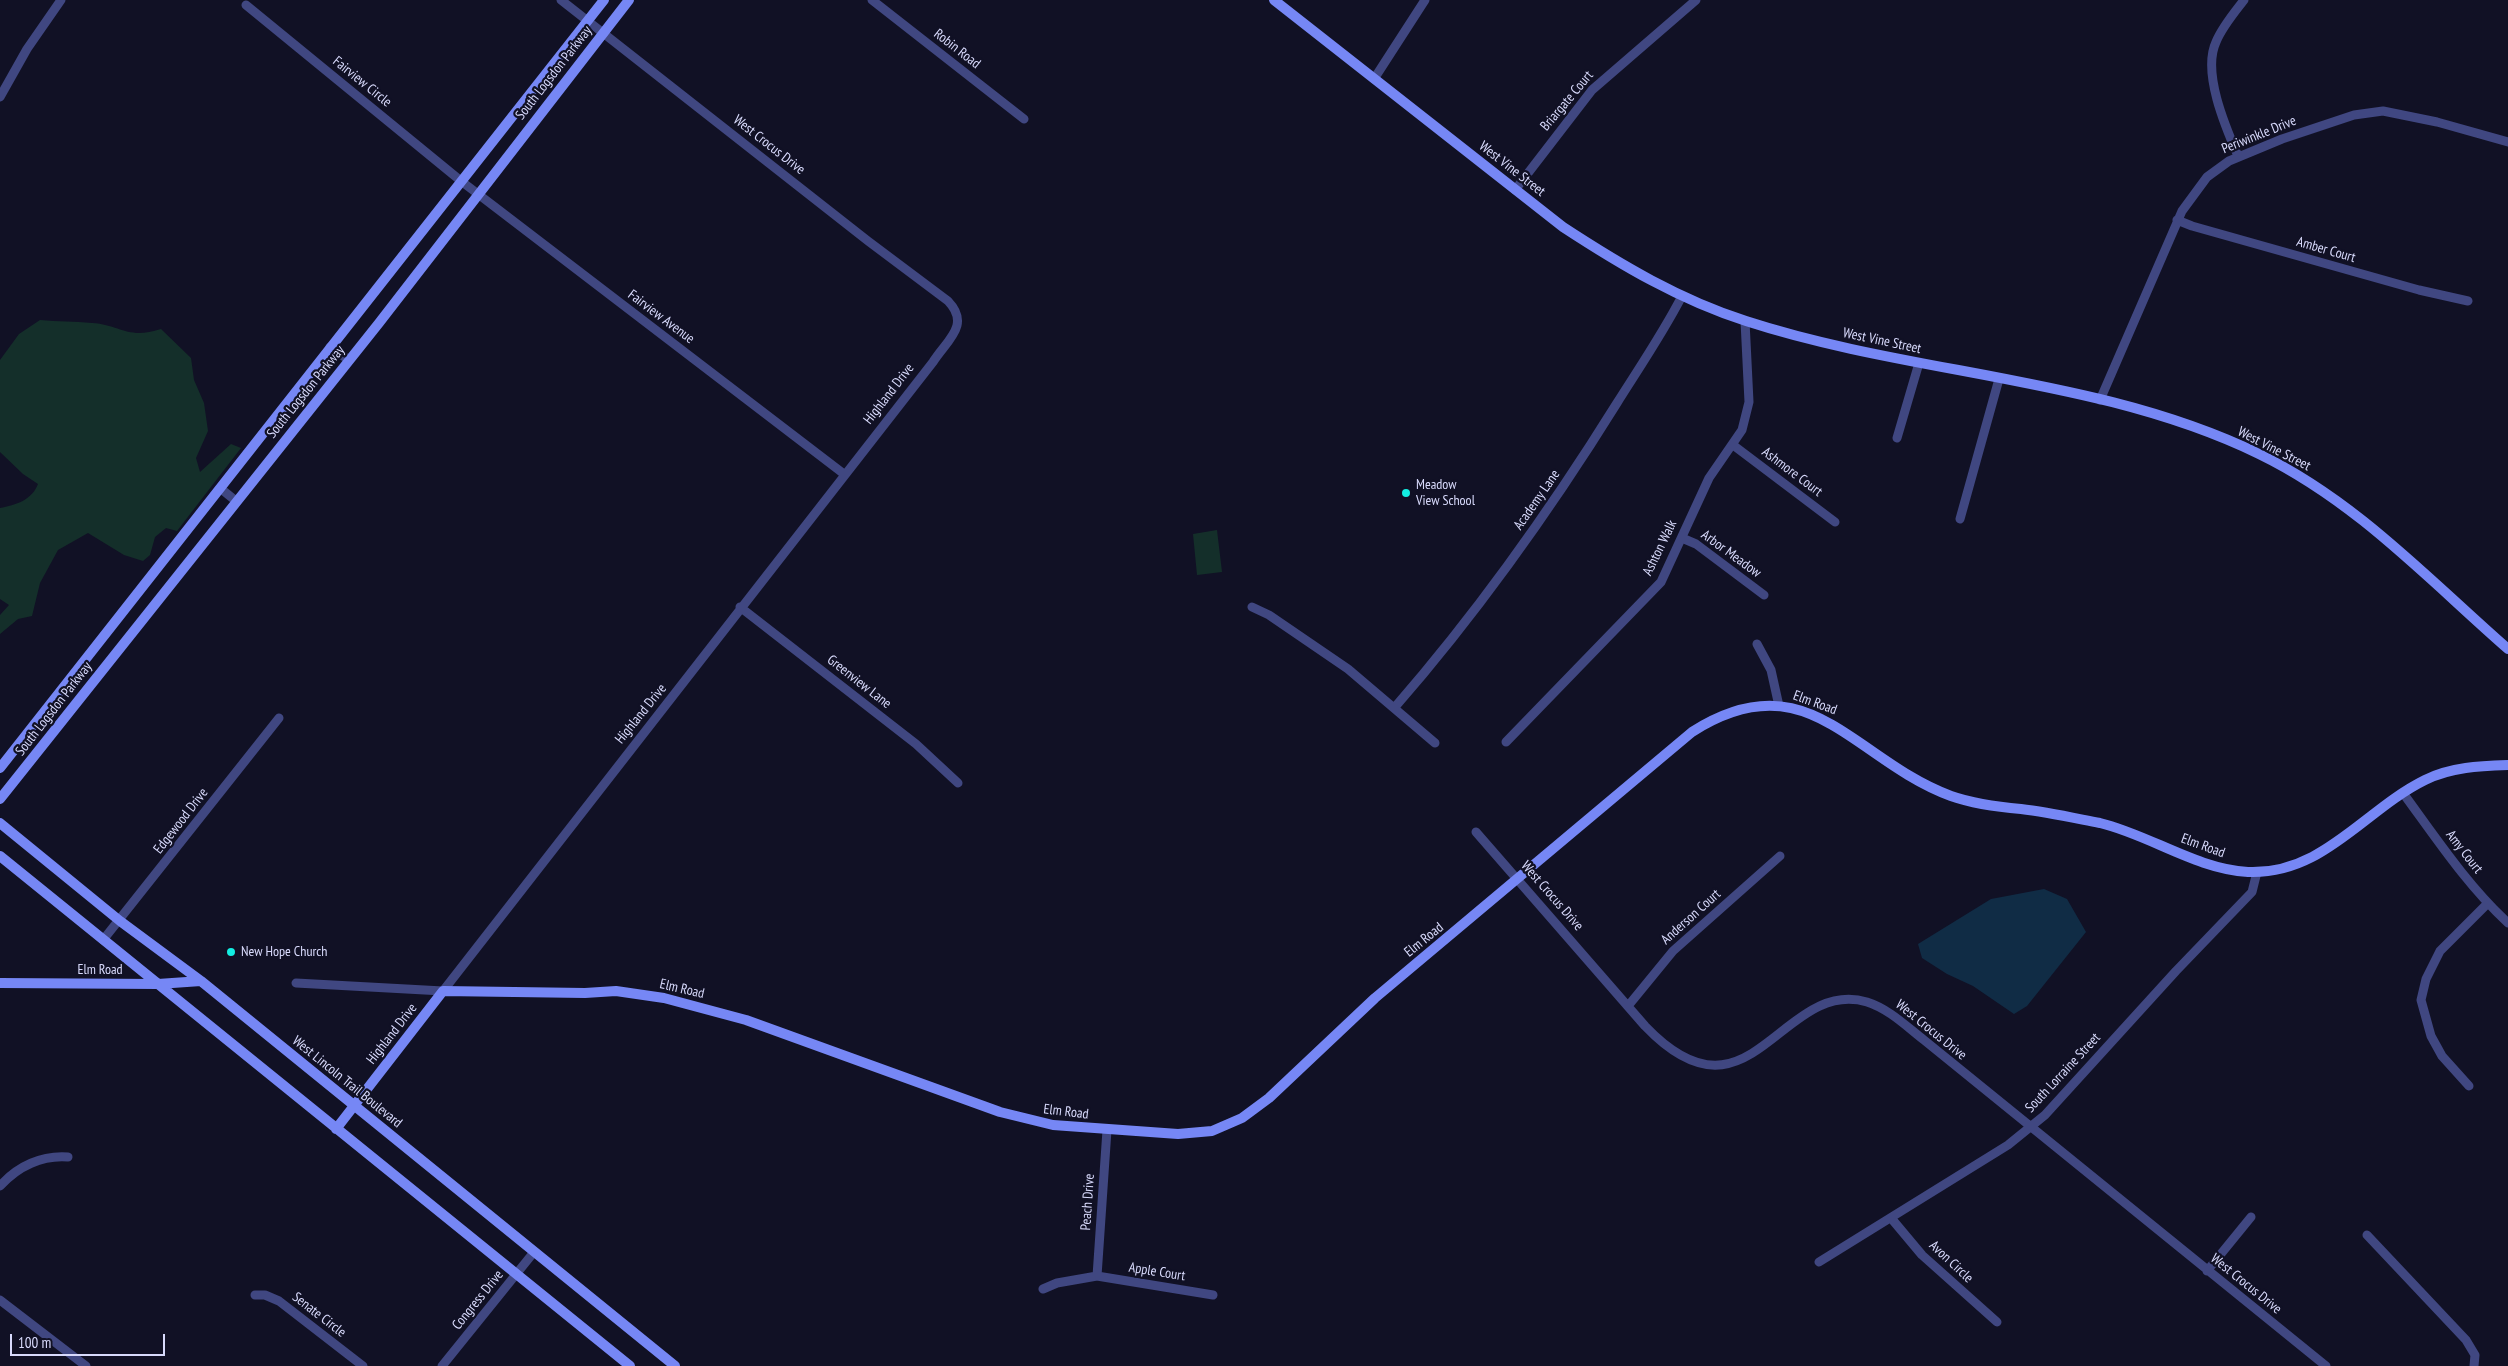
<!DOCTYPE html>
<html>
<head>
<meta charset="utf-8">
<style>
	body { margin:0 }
	#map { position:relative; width:2508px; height:1366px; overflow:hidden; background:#111125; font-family:"PT Sans Narrow",sans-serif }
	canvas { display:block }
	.scale { position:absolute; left:10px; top:1334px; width:155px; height:22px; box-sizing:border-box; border:2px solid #d8dafc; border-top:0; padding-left:6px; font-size:15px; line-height:18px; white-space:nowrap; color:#d8dafc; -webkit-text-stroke:4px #111125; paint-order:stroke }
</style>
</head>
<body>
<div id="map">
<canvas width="2508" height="1366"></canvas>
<div class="scale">100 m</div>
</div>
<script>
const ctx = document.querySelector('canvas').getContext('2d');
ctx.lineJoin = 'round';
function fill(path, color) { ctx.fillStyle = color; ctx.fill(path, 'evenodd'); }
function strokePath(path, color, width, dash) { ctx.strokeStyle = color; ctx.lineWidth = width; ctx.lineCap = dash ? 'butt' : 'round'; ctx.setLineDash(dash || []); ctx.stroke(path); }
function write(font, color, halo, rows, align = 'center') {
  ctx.font = font + ' "PT Sans Narrow",sans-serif'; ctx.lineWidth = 4.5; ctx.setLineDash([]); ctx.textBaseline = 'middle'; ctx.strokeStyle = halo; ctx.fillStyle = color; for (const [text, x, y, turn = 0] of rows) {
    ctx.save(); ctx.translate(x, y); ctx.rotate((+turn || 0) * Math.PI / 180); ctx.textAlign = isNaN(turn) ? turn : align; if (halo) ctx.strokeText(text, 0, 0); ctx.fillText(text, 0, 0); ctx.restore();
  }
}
const green = new Path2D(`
	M 40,320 C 58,322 74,321 92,323 C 121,325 128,340 161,329 L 191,358 L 194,380 L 204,403 L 208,431 L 196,458 L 200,472 L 231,444 L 241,448 L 177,531 L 166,528 L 155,537 L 150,555 L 143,561 L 124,555 L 88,533 L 58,550 L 40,583 L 32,616 L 18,619 L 0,634 L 0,615 L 9,605 L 0,599 L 0,508 C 16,505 32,500 38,484 L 23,474 L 0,452 L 0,360 L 19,334 Z
	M 1217,530 L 1222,572 L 1197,575 L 1193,534 Z`);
const water = new Path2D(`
	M 2044,889 L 2067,899 L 2086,932 L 2027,1006 L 2014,1014 L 1973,986 L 1947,974 L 1922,958 L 1918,944 L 1991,899 Z`);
const street = new Path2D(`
	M 872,0 L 1024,119
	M 246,5 L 461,181 L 844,474
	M 1374,79 L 1425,0
	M 0,97 L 27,49 L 61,0
	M 2238,156 C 2225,126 2202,72 2216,42 C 2222,27 2234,13 2244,0
	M 1515,190 L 1592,90 L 1696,0
	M 2177,220 L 2192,226 L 2419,290 L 2468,301
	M 330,347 L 349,360
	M 2100,400 L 2182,211 L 2207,177 L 2229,161 L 2282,139 L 2354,115 L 2383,111 L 2437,122 L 2508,142
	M 1897,438 L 1919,363
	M 1733,445 L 1835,522
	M 220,488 L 236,501
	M 1960,519 L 1999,379
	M 1682,538 L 1696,544 L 1764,595
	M 740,607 L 916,744 L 958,783
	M 1252,607 L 1269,615 L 1348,669 L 1435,743
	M 1757,644 L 1771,670 L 1779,706
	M 1395,707 C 1477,613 1551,509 1617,403 C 1639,368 1663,333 1682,296
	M 1506,742 L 1661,582 L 1709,478 L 1742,430 L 1749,402 L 1745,321
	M 2403,793 C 2436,838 2467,885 2508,923
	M 1476,832 L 1645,1026 C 1750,1136 1781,977 1867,1002 C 1889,1009 1906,1026 1924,1040 L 2326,1366
	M 103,940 L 279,718
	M 296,983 L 443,991 L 933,362 C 947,340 971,325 948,301 L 868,241 L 561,0
	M 1628,1006 L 1673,951 L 1780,856
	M 2469,1086 L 2442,1056 L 2431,1036 L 2421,1000 L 2426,979 L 2440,951 L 2487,904
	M 0,1186 C 18,1166 42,1155 68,1157
	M 1891,1218 L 1922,1255 L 1997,1322
	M 2367,1235 L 2466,1340 L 2475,1355 L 2474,1366
	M 1819,1262 L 2008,1145 L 2045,1115 L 2176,971 L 2252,892 L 2257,872
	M 2207,1271 L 2251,1217
	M 1097,1276 L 1107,1130
	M 1043,1289 L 1057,1283 L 1097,1276 L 1213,1295
	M 255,1295 L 265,1295 L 279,1301 L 363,1366
	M 0,1300 L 86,1366
	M 442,1366 L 534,1252`);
const secondary = new Path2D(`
	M 1274,0 L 1563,227 C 1621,265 1680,300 1746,321 C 1912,375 2101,377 2259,454 C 2356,501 2428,579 2508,649
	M 0,768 L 604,0
	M 0,799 L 379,323 L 629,0
	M 0,823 L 120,921 L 201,981 L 675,1366
	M 0,856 L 630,1366
	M 0,983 L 158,984 L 201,981
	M 336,1129 L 443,991 L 585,993 L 616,991 L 664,998 L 746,1020 L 1000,1112 L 1053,1125 L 1178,1134 L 1212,1131 L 1242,1118 L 1269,1098 L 1375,998 L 1692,732 C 1808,658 1853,760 1951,796 C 1974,804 1997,807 2021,809 C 2047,812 2074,818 2100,823 C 2150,835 2196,869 2248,872 C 2323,875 2364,810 2425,780 C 2451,767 2480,766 2508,765`);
const markers = [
	[1406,493,5,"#13eee2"],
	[231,952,5,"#13eee2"]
];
const streetNames = [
	["Robin Road",957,49,38],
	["South Logsdon Parkway",554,73,-52],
	["Fairview Circle",362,82,39],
	["Briargate Court",1567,101,-50],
	["Periwinkle Drive",2259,135,-22],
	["West Crocus Drive",769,145,38],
	["West Vine Street",1512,169,38],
	["Amber Court",2326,250,16],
	["Fairview Avenue",661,317,37],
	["West Vine Street",1882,341,12],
	["South Logsdon Parkway",306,392,-51],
	["Highland Drive",889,394,-52],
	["West Vine Street",2274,449,27],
	["Ashmore Court",1792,472,37],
	["Academy Lane",1537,500,-55],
	["Ashton Walk",1660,548,-64],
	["Arbor Meadow",1731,554,36],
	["Greenview Lane",859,682,38],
	["Elm Road",1815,703,20],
	["South Logsdon Parkway",54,709,-52],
	["Highland Drive",641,714,-51],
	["Edgewood Drive",181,821,-52],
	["Elm Road",2203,846,20],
	["Amy Court",2464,852,52],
	["West Crocus Drive",1552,896,49],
	["Anderson Court",1691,917,-42],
	["Elm Road",1424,940,-39],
	["Elm Road",100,970],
	["Elm Road",682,989,13],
	["West Crocus Drive",1931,1030,39],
	["Highland Drive",392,1034,-52],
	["South Lorraine Street",2063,1073,-47],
	["West Lincoln Trail Boulevard",347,1082,39],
	["Elm Road",1066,1112,7],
	["Peach Drive",1088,1202,-86],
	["Avon Circle",1951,1262,43],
	["Apple Court",1157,1272,9],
	["West Crocus Drive",2246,1284,39],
	["Congress Drive",478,1300,-51],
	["Senate Circle",319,1315,38]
];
const poiNames = [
	["Meadow",1416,485],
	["View School",1416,501],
	["New Hope Church",241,952]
];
fill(green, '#142f2a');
fill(water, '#102c45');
strokePath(street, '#404781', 9);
strokePath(secondary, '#7687f5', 10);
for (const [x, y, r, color] of markers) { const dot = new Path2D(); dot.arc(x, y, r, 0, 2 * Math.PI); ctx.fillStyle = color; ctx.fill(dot); strokePath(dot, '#111125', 2); }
write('14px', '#d8dafc', '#111125', streetNames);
write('14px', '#d8dafc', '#111125', poiNames, 'left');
</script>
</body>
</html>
